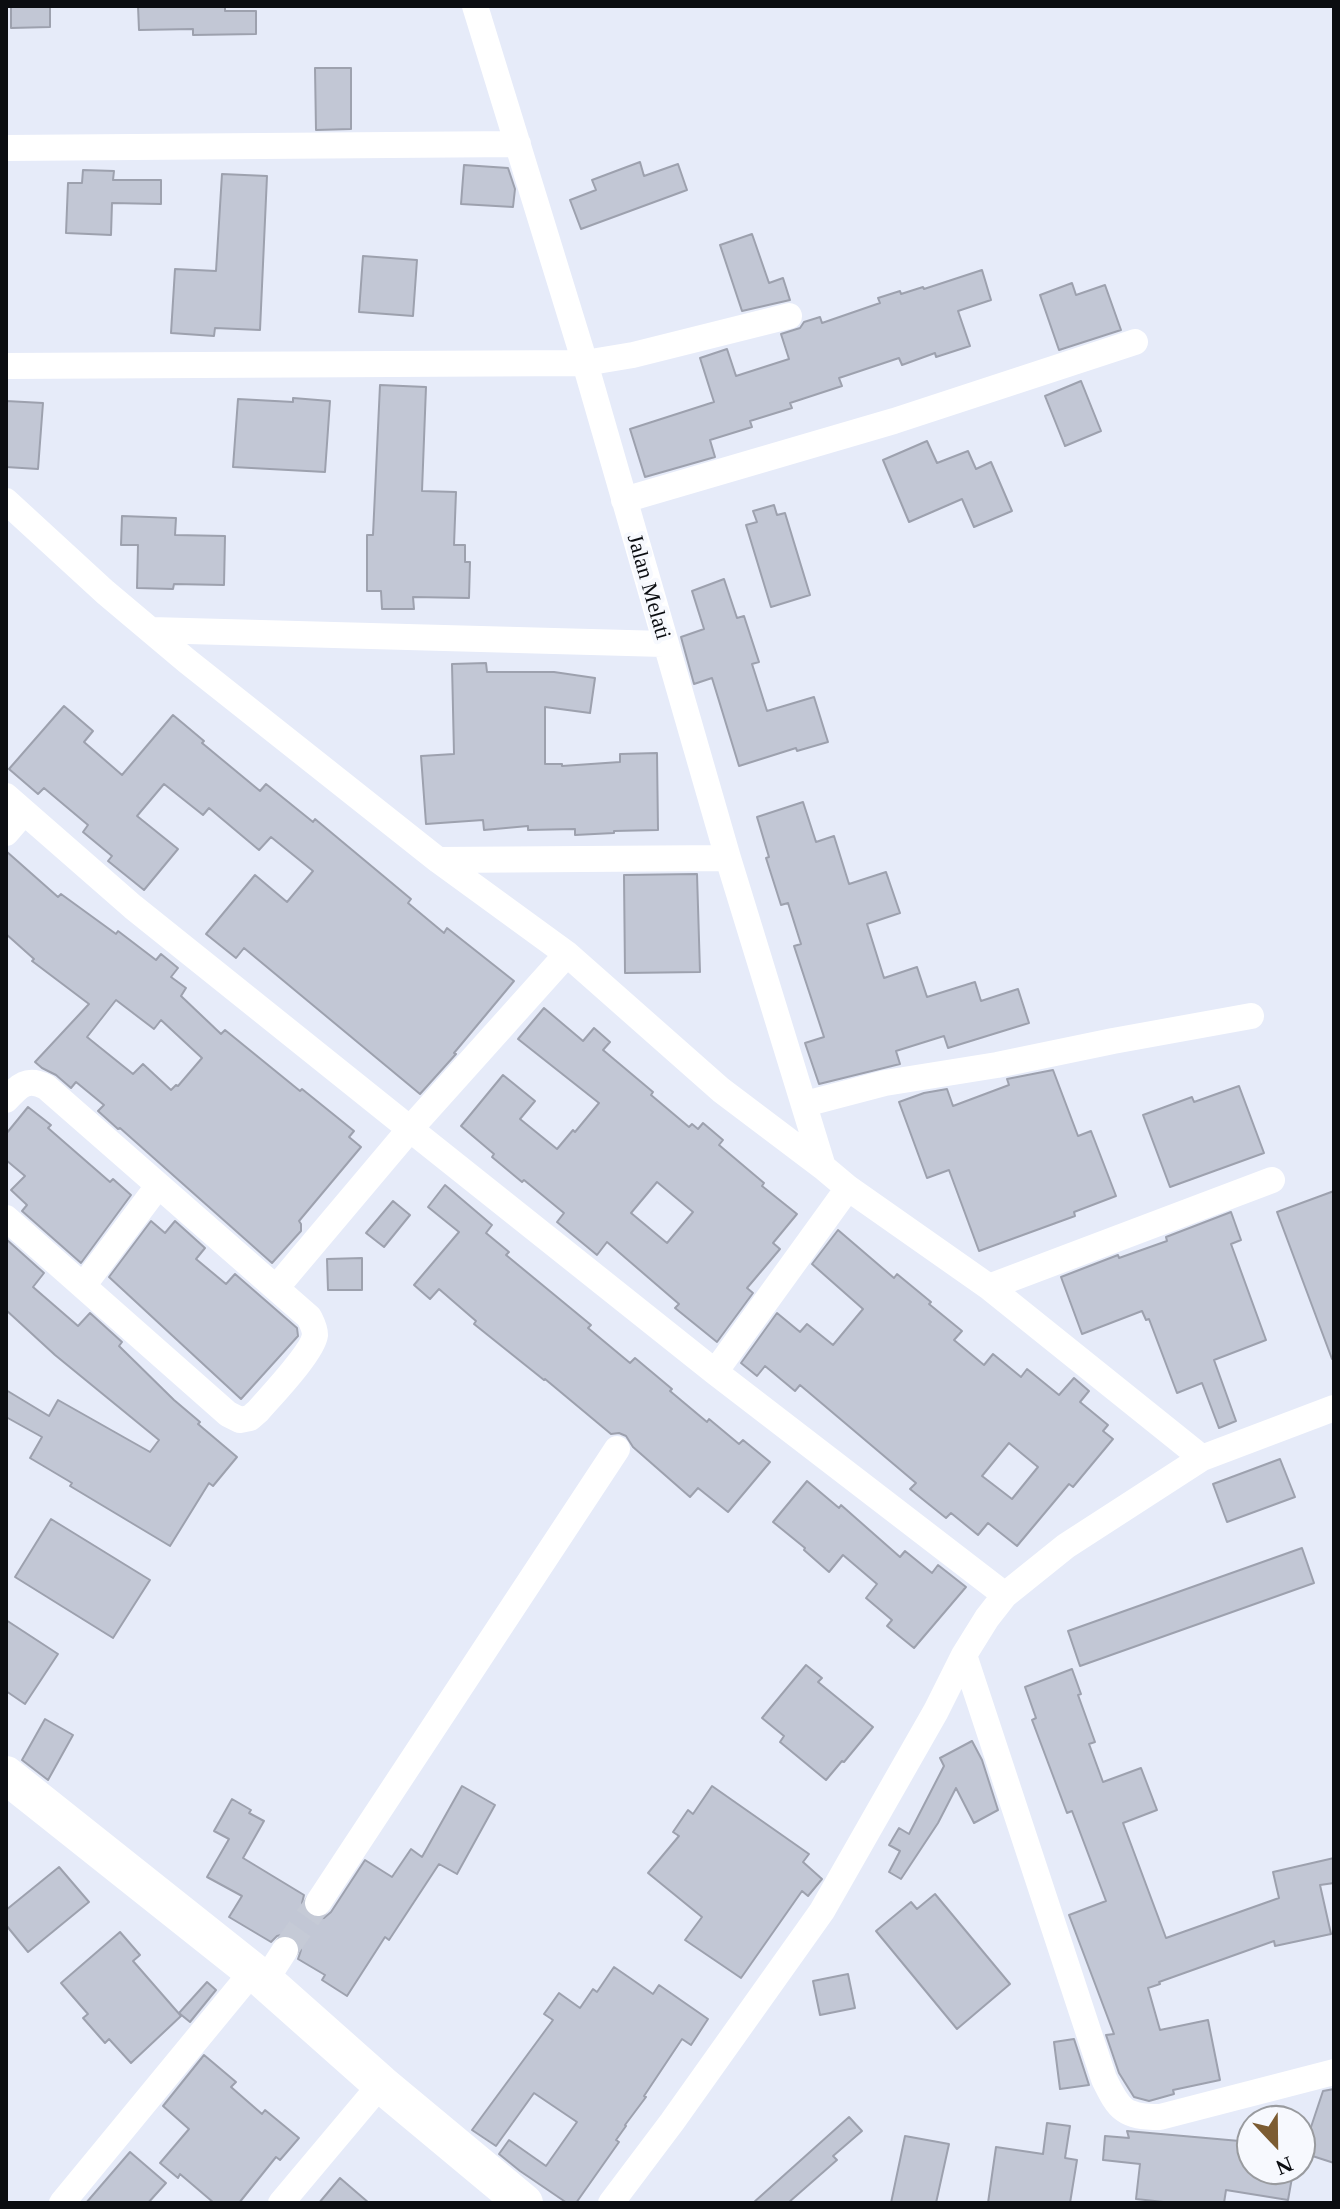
<!DOCTYPE html>
<html>
<head>
<meta charset="utf-8">
<style>
	body { margin:0 }
	#map { position:relative; width:1340px; height:2209px; overflow:hidden; background:#e6ebf9; font-family:"Times New Roman",serif }
	canvas { display:block }
	.frame { position:absolute; inset:0; border:8px solid #0b0d11; pointer-events:none }
	.north { position:absolute; left:1236px; top:2105px; width:80px; height:80px; box-sizing:border-box; background:#f7f9fe; border:2px solid #999b9f; border-radius:50%; rotate:158deg; font-size:22px; font-weight:700; line-height:32px; text-align:center; color:#0b0d11 }
	.north::after { content:''; display:block; margin:auto; width:28px; height:36px; background:#7c5c32; clip-path:polygon(50% 0,100% 100%,50% 72%,0 100%) }
</style>
</head>
<body>
<div id="map">
<canvas width="1340" height="2209"></canvas>
<div class="frame"></div>
<div class="north">N</div>
</div>
<script>
const ctx = document.querySelector('canvas').getContext('2d');
ctx.lineJoin = 'round';
function fill(path, color) { ctx.fillStyle = color; ctx.fill(path, 'evenodd'); }
function strokePath(path, color, width, dash) { ctx.strokeStyle = color; ctx.lineWidth = width; ctx.lineCap = dash ? 'butt' : 'round'; ctx.setLineDash(dash || []); ctx.stroke(path); }
function write(font, color, halo, rows, align = 'center') {
  ctx.font = font + ' "Times New Roman",serif'; ctx.lineWidth = 8; ctx.setLineDash([]); ctx.textBaseline = 'middle'; ctx.strokeStyle = halo; ctx.fillStyle = color; for (const [text, x, y, turn = 0] of rows) {
    ctx.save(); ctx.translate(x, y); ctx.rotate((+turn || 0) * Math.PI / 180); ctx.textAlign = isNaN(turn) ? turn : align; if (halo) ctx.strokeText(text, 0, 0); ctx.fillText(text, 0, 0); ctx.restore();
  }
}
const building = new Path2D(`
	M 11,6 L 50,6 L 50,27 L 11,28 Z
	M 138,6 L 225,6 L 225,11 L 256,11 L 256,34 L 193,35 L 193,29 L 139,30 Z
	M 315,68 L 351,68 L 351,129 L 316,130 Z
	M 640,162 L 644,176 L 678,164 L 687,190 L 581,229 L 570,200 L 596,190 L 592,180 Z
	M 464,165 L 508,168 L 515,189 L 513,207 L 461,204 Z
	M 83,170 L 114,171 L 113,180 L 161,180 L 161,204 L 112,203 L 111,235 L 66,233 L 68,183 L 82,183 Z
	M 222,174 L 267,176 L 260,330 L 215,328 L 214,336 L 171,333 L 175,269 L 216,271 Z
	M 752,234 L 769,283 L 783,278 L 790,300 L 742,311 L 720,245 Z
	M 363,256 L 417,260 L 413,316 L 359,312 Z
	M 982,270 L 991,300 L 958,311 L 970,346 L 936,357 L 935,353 L 902,365 L 899,358 L 839,378 L 842,386 L 790,403 L 792,408 L 750,421 L 752,427 L 710,440 L 715,457 L 645,477 L 630,429 L 714,402 L 700,358 L 727,349 L 736,376 L 789,359 L 781,334 L 800,328 L 804,322 L 820,317 L 822,323 L 880,303 L 878,298 L 900,291 L 901,294 L 923,287 L 924,289 Z
	M 1072,283 L 1076,295 L 1105,285 L 1121,330 L 1059,350 L 1040,295 Z
	M 1081,381 L 1101,431 L 1065,446 L 1045,396 Z
	M 380,385 L 426,387 L 422,491 L 456,492 L 454,545 L 465,545 L 465,562 L 470,562 L 469,598 L 413,597 L 414,609 L 382,609 L 381,591 L 367,591 L 367,535 L 373,535 Z
	M 293,398 L 330,401 L 325,472 L 233,467 L 238,399 L 293,402 Z
	M 6,401 L 43,403 L 38,469 L 6,467 Z
	M 927,441 L 937,463 L 968,451 L 976,469 L 991,462 L 1012,511 L 974,527 L 962,499 L 909,522 L 883,460 Z
	M 774,505 L 777,515 L 785,513 L 810,595 L 771,607 L 746,525 L 757,522 L 753,511 Z
	M 122,516 L 176,518 L 175,535 L 225,536 L 224,585 L 174,584 L 173,589 L 137,588 L 138,545 L 121,545 Z
	M 724,579 L 737,618 L 744,616 L 759,662 L 752,664 L 767,711 L 814,697 L 828,742 L 797,751 L 796,748 L 739,766 L 712,678 L 694,684 L 681,637 L 704,629 L 692,591 Z
	M 486,663 L 487,672 L 554,672 L 595,678 L 590,713 L 545,707 L 545,764 L 562,764 L 562,766 L 620,762 L 620,754 L 657,753 L 658,830 L 614,831 L 614,833 L 575,835 L 575,829 L 528,830 L 528,826 L 484,830 L 483,820 L 426,824 L 421,756 L 454,754 L 452,664 Z
	M 64,706 L 93,731 L 84,742 L 122,775 L 173,715 L 204,741 L 202,743 L 260,791 L 266,784 L 313,822 L 315,819 L 411,899 L 408,903 L 444,933 L 447,928 L 514,981 L 454,1053 L 456,1054 L 420,1094 L 244,948 L 236,958 L 206,934 L 255,875 L 287,902 L 313,871 L 271,837 L 259,850 L 209,808 L 203,815 L 164,784 L 137,816 L 178,849 L 144,890 L 108,861 L 112,856 L 83,832 L 88,825 L 44,788 L 38,794 L 9,769 Z
	M 803,802 L 816,842 L 834,836 L 849,884 L 886,872 L 900,913 L 867,924 L 884,978 L 917,967 L 927,997 L 975,982 L 981,1001 L 1018,989 L 1029,1023 L 948,1048 L 944,1036 L 896,1051 L 900,1064 L 819,1084 L 805,1043 L 824,1037 L 794,946 L 801,944 L 788,903 L 781,905 L 766,858 L 769,857 L 757,817 Z
	M 6,851 L 58,897 L 61,894 L 116,934 L 118,931 L 156,960 L 161,954 L 178,968 L 171,977 L 186,988 L 181,996 L 221,1034 L 225,1030 L 300,1091 L 302,1089 L 354,1131 L 349,1137 L 361,1147 L 299,1221 L 301,1224 L 301,1231 L 272,1263 L 120,1128 L 118,1129 L 98,1111 L 104,1105 L 76,1082 L 71,1088 L 56,1075 L 42,1068 L 35,1062 L 89,1004 L 32,961 L 34,959 L 6,934 ZM 116,1000 L 154,1029 L 161,1020 L 202,1058 L 178,1086 L 176,1085 L 171,1090 L 143,1064 L 133,1074 L 87,1037 Z
	M 697,874 L 700,972 L 625,973 L 624,875 Z
	M 544,1008 L 583,1041 L 594,1028 L 610,1042 L 603,1050 L 653,1092 L 651,1095 L 689,1127 L 692,1124 L 698,1129 L 703,1123 L 723,1140 L 719,1145 L 764,1183 L 762,1186 L 797,1214 L 773,1243 L 780,1249 L 747,1288 L 753,1293 L 717,1342 L 675,1308 L 679,1304 L 607,1242 L 597,1255 L 557,1222 L 564,1213 L 524,1180 L 522,1182 L 492,1157 L 494,1154 L 461,1126 L 503,1075 L 535,1101 L 520,1119 L 557,1149 L 573,1130 L 575,1132 L 599,1103 L 518,1039 ZM 657,1182 L 693,1212 L 667,1243 L 631,1213 Z
	M 1053,1070 L 1078,1136 L 1091,1131 L 1116,1196 L 1074,1212 L 1075,1216 L 979,1251 L 949,1170 L 927,1178 L 899,1102 L 924,1093 L 947,1089 L 953,1106 L 1009,1085 L 1007,1079 Z
	M 1239,1086 L 1264,1153 L 1170,1187 L 1143,1115 L 1192,1097 L 1194,1102 Z
	M 28,1107 L 51,1125 L 48,1128 L 110,1182 L 113,1179 L 131,1195 L 81,1263 L 22,1211 L 27,1205 L 11,1190 L 25,1176 L 6,1160 L 6,1134 Z
	M 445,1185 L 492,1225 L 486,1233 L 509,1252 L 506,1255 L 591,1325 L 588,1328 L 630,1363 L 635,1358 L 672,1389 L 670,1391 L 707,1422 L 709,1419 L 739,1444 L 743,1440 L 770,1462 L 728,1512 L 698,1488 L 690,1497 L 633,1447 L 626,1436 L 619,1433 L 611,1434 L 545,1379 L 544,1380 L 474,1324 L 476,1321 L 439,1289 L 430,1299 L 414,1285 L 459,1232 L 428,1207 Z
	M 1334,1191 L 1334,1359 L 1332,1359 L 1277,1212 Z
	M 393,1201 L 410,1215 L 384,1247 L 366,1233 Z
	M 1231,1212 L 1241,1240 L 1231,1244 L 1266,1340 L 1214,1360 L 1236,1421 L 1219,1428 L 1202,1383 L 1177,1393 L 1149,1319 L 1146,1320 L 1142,1311 L 1082,1334 L 1061,1277 L 1118,1255 L 1119,1258 L 1167,1241 L 1166,1237 Z
	M 151,1221 L 165,1233 L 175,1221 L 205,1248 L 196,1259 L 226,1284 L 235,1274 L 297,1328 L 298,1336 L 241,1399 L 109,1277 Z
	M 838,1230 L 894,1278 L 897,1274 L 931,1302 L 929,1304 L 962,1331 L 954,1340 L 984,1365 L 993,1354 L 1021,1377 L 1027,1369 L 1059,1395 L 1074,1378 L 1089,1391 L 1080,1402 L 1108,1425 L 1103,1431 L 1113,1439 L 1073,1487 L 1069,1484 L 1017,1546 L 988,1523 L 978,1535 L 951,1513 L 946,1518 L 910,1489 L 916,1483 L 800,1385 L 795,1391 L 765,1366 L 757,1376 L 741,1363 L 777,1313 L 800,1332 L 807,1324 L 833,1345 L 863,1309 L 812,1264 ZM 1009,1443 L 1038,1467 L 1012,1499 L 982,1476 Z
	M 6,1239 L 44,1273 L 33,1287 L 78,1326 L 90,1313 L 122,1342 L 119,1346 L 174,1400 L 200,1422 L 198,1424 L 237,1457 L 213,1486 L 209,1483 L 170,1546 L 70,1486 L 72,1483 L 30,1458 L 42,1437 L 6,1417 L 6,1390 L 49,1416 L 58,1400 L 150,1452 L 159,1440 L 55,1355 L 6,1310 Z
	M 362,1258 L 362,1290 L 328,1290 L 327,1259 Z
	M 1280,1459 L 1295,1497 L 1227,1522 L 1213,1484 Z
	M 807,1481 L 839,1508 L 841,1505 L 900,1557 L 905,1551 L 932,1573 L 938,1565 L 966,1587 L 914,1648 L 887,1626 L 892,1620 L 866,1598 L 877,1584 L 843,1555 L 829,1572 L 804,1550 L 805,1548 L 773,1522 Z
	M 51,1519 L 150,1580 L 113,1638 L 15,1577 Z
	M 1302,1548 L 1314,1583 L 1080,1666 L 1068,1631 Z
	M 6,1620 L 58,1654 L 25,1704 L 6,1691 Z
	M 806,1665 L 822,1678 L 818,1682 L 873,1727 L 844,1762 L 842,1761 L 826,1780 L 780,1742 L 784,1736 L 762,1718 Z
	M 1072,1669 L 1081,1694 L 1078,1695 L 1095,1742 L 1089,1744 L 1103,1782 L 1141,1768 L 1157,1810 L 1123,1823 L 1166,1938 L 1279,1898 L 1273,1872 L 1334,1858 L 1334,1883 L 1320,1885 L 1331,1934 L 1275,1946 L 1274,1941 L 1159,1982 L 1160,1984 L 1148,1988 L 1160,2030 L 1208,2020 L 1220,2080 L 1173,2090 L 1174,2094 L 1149,2101 L 1134,2097 L 1119,2073 L 1106,2035 L 1114,2034 L 1069,1915 L 1106,1901 L 1072,1811 L 1067,1813 L 1032,1720 L 1036,1718 L 1025,1687 Z
	M 45,1719 L 73,1735 L 48,1780 L 22,1760 Z
	M 972,1741 L 982,1760 L 998,1810 L 974,1823 L 956,1788 L 938,1823 L 901,1879 L 889,1872 L 900,1851 L 889,1845 L 899,1828 L 909,1834 L 944,1766 L 940,1758 Z
	M 462,1786 L 495,1805 L 457,1874 L 439,1864 L 389,1940 L 385,1937 L 347,1996 L 322,1980 L 325,1975 L 298,1959 L 301,1950 L 300,1943 L 294,1937 L 285,1934 L 277,1936 L 271,1942 L 229,1917 L 242,1896 L 207,1877 L 229,1839 L 214,1831 L 232,1799 L 251,1810 L 249,1813 L 264,1821 L 243,1858 L 304,1895 L 302,1903 L 303,1909 L 309,1916 L 316,1919 L 324,1918 L 331,1912 L 365,1860 L 392,1877 L 411,1849 L 422,1857 Z
	M 712,1786 L 809,1854 L 803,1862 L 822,1879 L 808,1896 L 802,1891 L 741,1978 L 685,1940 L 702,1917 L 648,1873 L 679,1836 L 673,1832 L 688,1810 L 693,1814 Z
	M 59,1867 L 89,1902 L 28,1952 L 6,1925 L 6,1910 Z
	M 935,1894 L 1010,1984 L 957,2029 L 876,1931 L 911,1902 L 917,1909 Z
	M 120,1932 L 140,1955 L 133,1961 L 181,2016 L 131,2063 L 109,2039 L 105,2043 L 83,2018 L 88,2014 L 61,1983 Z
	M 614,1967 L 653,1994 L 659,1985 L 708,2019 L 691,2045 L 682,2039 L 644,2096 L 646,2097 L 625,2125 L 626,2126 L 616,2140 L 619,2142 L 576,2203 L 567,2203 L 520,2171 L 499,2154 L 509,2140 L 546,2166 L 577,2122 L 534,2093 L 496,2146 L 472,2130 L 553,2020 L 544,2014 L 559,1993 L 580,2008 L 593,1989 L 597,1992 Z
	M 848,1974 L 855,2008 L 820,2015 L 813,1981 Z
	M 207,1982 L 216,1990 L 190,2022 L 179,2013 Z
	M 1074,2039 L 1089,2085 L 1060,2089 L 1054,2042 Z
	M 204,2055 L 236,2082 L 231,2087 L 262,2114 L 265,2110 L 299,2138 L 280,2160 L 276,2157 L 239,2203 L 214,2203 L 180,2174 L 178,2178 L 160,2163 L 189,2129 L 163,2106 Z
	M 1334,2089 L 1334,2163 L 1300,2152 L 1300,2131 L 1304,2132 L 1305,2129 L 1310,2130 L 1323,2091 Z
	M 849,2117 L 862,2131 L 833,2156 L 837,2160 L 788,2203 L 753,2203 Z
	M 1047,2123 L 1070,2126 L 1065,2158 L 1077,2160 L 1070,2203 L 988,2203 L 996,2147 L 1043,2154 Z
	M 1127,2131 L 1251,2142 L 1248,2169 L 1276,2169 L 1293,2172 L 1288,2200 L 1226,2190 L 1224,2203 L 1173,2203 L 1136,2199 L 1140,2164 L 1103,2160 L 1105,2136 L 1129,2138 Z
	M 905,2136 L 949,2144 L 936,2203 L 891,2203 Z
	M 130,2152 L 166,2183 L 148,2203 L 86,2203 Z
	M 340,2178 L 369,2203 L 319,2203 Z`);
const streetTunnel = new Path2D(`
	M 285,1950 L 318,1903`);
const street = new Path2D(`
	M 475,6 L 585,363 L 728,858 L 823,1167
	M 6,148 L 518,144
	M 6,366 L 585,363 L 633,355 L 789,316
	M 624,500 L 894,421 L 1135,342
	M 6,501 L 105,592 L 187,661 L 438,860 L 567,954 L 721,1090 L 823,1167 L 848,1188 L 989,1287 L 1202,1458
	M 151,630 L 664,644
	M 6,796 L 133,907 L 410,1129 L 715,1372 L 1005,1595
	M 6,833 L 24,812
	M 438,860 L 728,858
	M 6,1100 C 19,1086 27,1077 46,1087 L 309,1317 C 312,1323 315,1328 315,1335 C 313,1352 271,1396 258,1411 L 250,1418 L 240,1420 L 228,1414 L 6,1218
	M 805,1104 L 885,1083 L 997,1065 L 1113,1041 L 1251,1016
	M 83,1286 L 158,1186
	M 989,1287 L 1272,1180
	M 276,1288 L 410,1129 L 567,954
	M 715,1372 L 848,1188
	M 964,1655 L 1104,2079 C 1119,2110 1124,2117 1160,2117 L 1334,2072
	M 318,1903 L 617,1449
	M 265,1981 L 285,1950
	M 62,2203 L 253,1971
	M 281,2203 L 381,2084
	M 611,2203 L 672,2122 L 822,1911 L 936,1711 L 964,1655 L 987,1618 L 1005,1595 L 1066,1546 L 1202,1458 L 1334,1408`);
const secondary = new Path2D(`
	M 6,1775 L 265,1981 L 381,2084 L 524,2203`);
const streetNames = [
	["Jalan Melati",648,587,74]
];
fill(building, '#c2c7d5');
strokePath(building, '#9da1ae', 2);
strokePath(streetTunnel, '#c5cad6', 26, [26, 13]);
strokePath(street, '#fff', 26);
strokePath(secondary, '#fff', 38);
write('22px', '#0b0d11', '#f7f9fe', streetNames);
</script>
</body>
</html>
